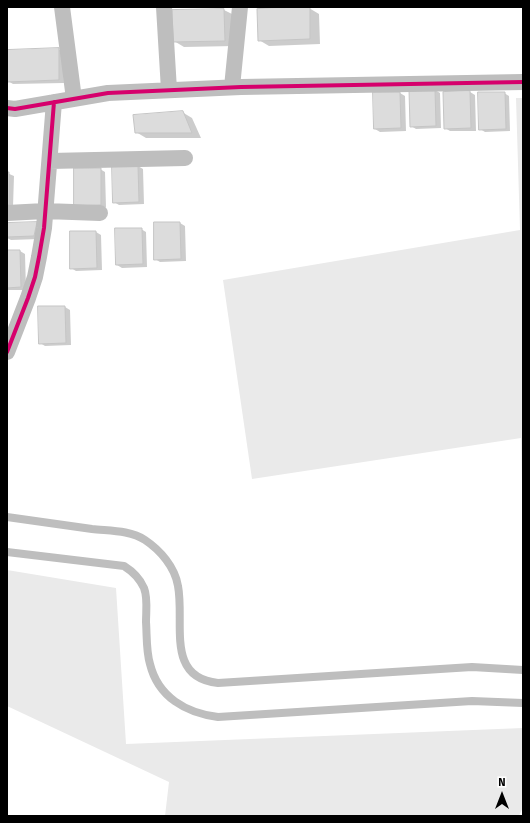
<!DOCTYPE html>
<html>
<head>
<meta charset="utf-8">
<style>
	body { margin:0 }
	#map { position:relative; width:530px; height:823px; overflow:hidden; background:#fff; font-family:"Fira Sans",sans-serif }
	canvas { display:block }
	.frame { position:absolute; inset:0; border:8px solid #000; pointer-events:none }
	.north { position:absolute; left:482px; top:775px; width:40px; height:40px; -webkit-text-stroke:3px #fff; paint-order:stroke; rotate:0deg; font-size:11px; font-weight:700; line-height:16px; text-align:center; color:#000 }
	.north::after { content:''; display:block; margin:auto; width:14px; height:18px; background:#000; clip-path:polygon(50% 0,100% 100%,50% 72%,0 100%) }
</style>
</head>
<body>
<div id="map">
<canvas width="530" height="823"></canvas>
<div class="frame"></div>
<div class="north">N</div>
</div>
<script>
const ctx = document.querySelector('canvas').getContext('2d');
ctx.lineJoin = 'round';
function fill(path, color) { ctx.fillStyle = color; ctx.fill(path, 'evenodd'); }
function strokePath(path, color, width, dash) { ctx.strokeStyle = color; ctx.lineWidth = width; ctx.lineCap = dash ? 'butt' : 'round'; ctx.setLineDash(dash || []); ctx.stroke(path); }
const green = new Path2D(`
	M 516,98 L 523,98 L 523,531 L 521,438 L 252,479 L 223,280 L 520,230 Z
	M 7,570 L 116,588 L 126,744 L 523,728 L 523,807 L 519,816 L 165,816 L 169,782 L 7,706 Z`);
const shadow = new Path2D(`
	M 309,8 L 319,14 L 320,44 L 269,46 L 259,40 Z
	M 224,10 L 234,15 L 235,46 L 184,47 L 174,41 Z
	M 58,49 L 63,52 L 64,83 L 13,84 L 8,81 Z
	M 435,90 L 440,93 L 441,128 L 416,129 L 411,126 Z
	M 470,92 L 475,95 L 476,131 L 450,131 L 445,128 Z
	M 400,93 L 405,96 L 406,131 L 380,132 L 375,129 Z
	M 504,93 L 509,96 L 510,131 L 485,132 L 480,129 Z
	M 182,112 L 192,118 L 201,138 L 146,138 L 136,132 Z
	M 138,166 L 143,169 L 144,204 L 119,205 L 114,202 Z
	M 100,169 L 105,172 L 106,207 L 80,208 Z
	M 7,173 L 14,176 L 13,207 L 7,207 Z
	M 37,223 L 39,239 L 11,240 L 7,238 L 7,224 Z
	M 155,223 L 180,223 L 185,226 L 186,261 L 160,262 L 155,259 Z
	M 141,229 L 146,232 L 147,267 L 122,268 L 117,265 Z
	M 71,232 L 96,232 L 101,235 L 102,270 L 76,271 L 71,268 Z
	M 7,251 L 20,251 L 25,254 L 26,290 L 7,290 Z
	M 65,307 L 70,310 L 71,345 L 45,346 L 40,343 Z`);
const building = new Path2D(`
	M 310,7 L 310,39 L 258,41 L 257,9 Z
	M 224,9 L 225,41 L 173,42 L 172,10 Z
	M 59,48 L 59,80 L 7,82 L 7,50 Z
	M 435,89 L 436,126 L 410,127 L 409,90 Z
	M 470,91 L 471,128 L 444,129 L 443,92 Z
	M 373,92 L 400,92 L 401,128 L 374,129 Z
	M 478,92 L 505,92 L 506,129 L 479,130 Z
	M 183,111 L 192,133 L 135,133 L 133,115 Z
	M 112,165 L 138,165 L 139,202 L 113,203 Z
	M 74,168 L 101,168 L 101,205 L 74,206 Z
	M 7,172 L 9,172 L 9,205 L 7,205 Z
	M 37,222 L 34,236 L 7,237 L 7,223 Z
	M 154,222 L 180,222 L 181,259 L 154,260 Z
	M 115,228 L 142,228 L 143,264 L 116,265 Z
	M 70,231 L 96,231 L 97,268 L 70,269 Z
	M 7,250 L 20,250 L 21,287 L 7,288 Z
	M 38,306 L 65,306 L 66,343 L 39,344 Z`);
const service = new Path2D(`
	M 7,517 C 35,521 63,525 92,529 C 109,531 130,530 145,540 C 160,550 175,567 178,586 C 185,622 165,678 218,683 L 472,667 L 523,670
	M 7,552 L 124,566 C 132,571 140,579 144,588 C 148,598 146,611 146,622 C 147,636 146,651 150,664 C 158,697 186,713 218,717 L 472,701 L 523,703`);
const minor = new Path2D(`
	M 62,7 L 74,99
	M 164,7 L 169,90
	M 232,87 L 240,7
	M 7,108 L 15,109 L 108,93 L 241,87 L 523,82
	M 50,161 L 185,158
	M 7,213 L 45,211 L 100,213
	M 7,352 L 28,298 L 35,277 L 39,257 L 44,228 L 54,102`);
const cycleway = new Path2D(`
	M 7,108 L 15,109 L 108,93 L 241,87 L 523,82
	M 7,352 L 28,298 L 35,277 L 39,257 L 44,228 L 54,102`);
fill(green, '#eaeaea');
fill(shadow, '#0003');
fill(building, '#dcdcdc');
strokePath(building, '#c5c5c5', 1);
strokePath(service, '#bebebe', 8);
strokePath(minor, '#bebebe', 16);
strokePath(cycleway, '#d6006c', 4);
</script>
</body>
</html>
